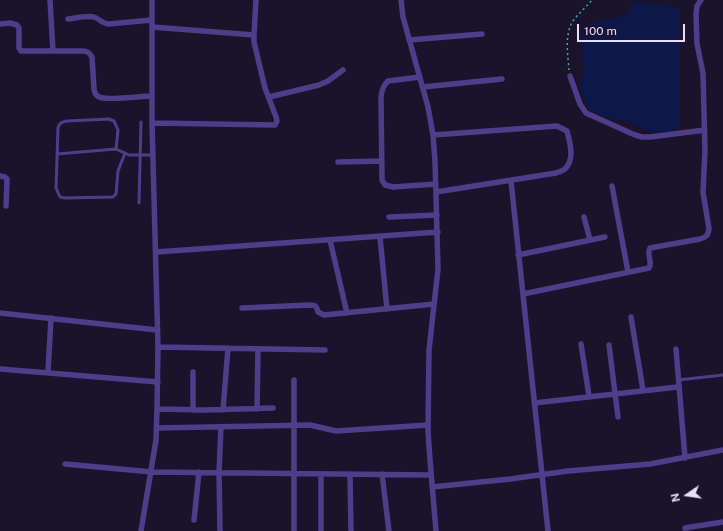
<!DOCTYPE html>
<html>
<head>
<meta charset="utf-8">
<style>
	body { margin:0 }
	#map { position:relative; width:723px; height:531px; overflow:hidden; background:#1b122c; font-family:"Public Sans",sans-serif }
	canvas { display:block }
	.north { position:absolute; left:667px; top:475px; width:40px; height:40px; -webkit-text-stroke:3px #1b122c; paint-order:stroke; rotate:257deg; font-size:11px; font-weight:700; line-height:16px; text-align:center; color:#e7ddfe }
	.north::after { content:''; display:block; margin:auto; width:14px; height:18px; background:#e7ddfe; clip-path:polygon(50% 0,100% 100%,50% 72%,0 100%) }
	.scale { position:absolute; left:577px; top:24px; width:108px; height:18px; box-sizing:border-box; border:2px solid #e7ddfe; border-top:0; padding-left:5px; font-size:12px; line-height:14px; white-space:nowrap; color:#e7ddfe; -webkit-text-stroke:3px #1b122c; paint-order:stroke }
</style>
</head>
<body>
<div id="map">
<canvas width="723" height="531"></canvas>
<div class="north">N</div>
<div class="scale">100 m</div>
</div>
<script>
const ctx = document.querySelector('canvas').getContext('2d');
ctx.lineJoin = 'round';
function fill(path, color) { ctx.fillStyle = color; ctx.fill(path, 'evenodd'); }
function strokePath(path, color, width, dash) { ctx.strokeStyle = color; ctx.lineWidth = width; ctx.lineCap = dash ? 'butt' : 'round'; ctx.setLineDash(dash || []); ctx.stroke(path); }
const water = new Path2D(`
	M 634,1 L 680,8 L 680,126 L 667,134 L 644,130 L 629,121 L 616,120 L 603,117 L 589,109 L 581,93 L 583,71 L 582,37 L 590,23 L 627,15 Z`);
const path = new Path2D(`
	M 569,70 C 568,55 564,35 573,21 C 578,14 586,7 592,0`);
const lane = new Path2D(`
	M 116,149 L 118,130 L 114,121 L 109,119 L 67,121 C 62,122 59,123 58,128 L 56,188 L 60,197 L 65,198 L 113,197 L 116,194 L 118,171 L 125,153
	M 57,154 L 116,149 L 129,155 L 153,155
	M 139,203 L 141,122
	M 678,380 L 723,375`);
const street = new Path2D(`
	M 50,0 L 53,51
	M 401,0 L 403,17 L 428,107 L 433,135 L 435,161 L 438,269 L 429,350 L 428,431 L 430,460 L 436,531
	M 68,19 C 76,18 87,15 94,17 C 100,19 102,24 109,24 L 152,20
	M 0,24 L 10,23 L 17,25 L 19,28 L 19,48 L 21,51 L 81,51 C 87,51 89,52 92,57 L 94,89 C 95,93 95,95 99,97 C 106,101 142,96 152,96
	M 152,27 L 254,35
	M 409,40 L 482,34
	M 570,76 L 580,104 L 586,113 L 635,135 L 642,137 L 650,137 L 705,130
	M 420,77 L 388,81 C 383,86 382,90 381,97 L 382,180 L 385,185 L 393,187 L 436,184
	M 423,87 L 502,79
	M 269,97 L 319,85 L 328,81 L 343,70
	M 152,123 L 275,125 L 277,121 L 276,117 L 265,88 L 254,42 L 254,35 L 256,0
	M 433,135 L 557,126 L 567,131 C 570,143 575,159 565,169 C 563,171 558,172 556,173 L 436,192
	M 338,162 L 382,161
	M 0,176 L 5,177 L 7,179 L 6,206
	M 511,181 L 548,531
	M 612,186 L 628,272
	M 389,217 L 437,215
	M 584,217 L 590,240
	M 380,237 L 387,309
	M 330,240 L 347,313
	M 156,252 L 438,232
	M 518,255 L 605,237
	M 523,294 L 649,268 C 653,262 646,254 650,248 L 700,239 C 706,237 708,236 709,229 L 703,192 L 705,151 L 703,73 L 697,44 L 696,14 L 697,6 L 701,0
	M 242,308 L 310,305 C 316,305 317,307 318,312 L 324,315 L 434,304
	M 0,313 L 157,330
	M 631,317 L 643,390
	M 581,344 L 589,396
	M 609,345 L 618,417
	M 158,347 L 325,350
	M 676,349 L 685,458
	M 0,369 L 158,382
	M 48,372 L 51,318
	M 193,372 L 193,410
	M 534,403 L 678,387
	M 157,409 L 206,410 L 273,408
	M 257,409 L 258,349
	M 223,410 L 228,348
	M 157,428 L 310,425 L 336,431 L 428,425
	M 65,464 L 152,472 L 431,475
	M 321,474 L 321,531
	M 350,474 L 351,531
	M 382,474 L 389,531
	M 432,487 L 510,479 L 568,471 L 650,464 L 723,450
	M 194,520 L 199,472
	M 685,528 L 723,522
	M 141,531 L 156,440 L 157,409 L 158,347 L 152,123 L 152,0
	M 220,531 L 219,472 L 221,427
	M 294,531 L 294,380`);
fill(water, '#0c184a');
strokePath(path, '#33adbc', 1.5, [2, 3]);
strokePath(lane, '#4e3e8a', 3);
strokePath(street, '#4e3e8a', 5.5);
</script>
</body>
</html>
